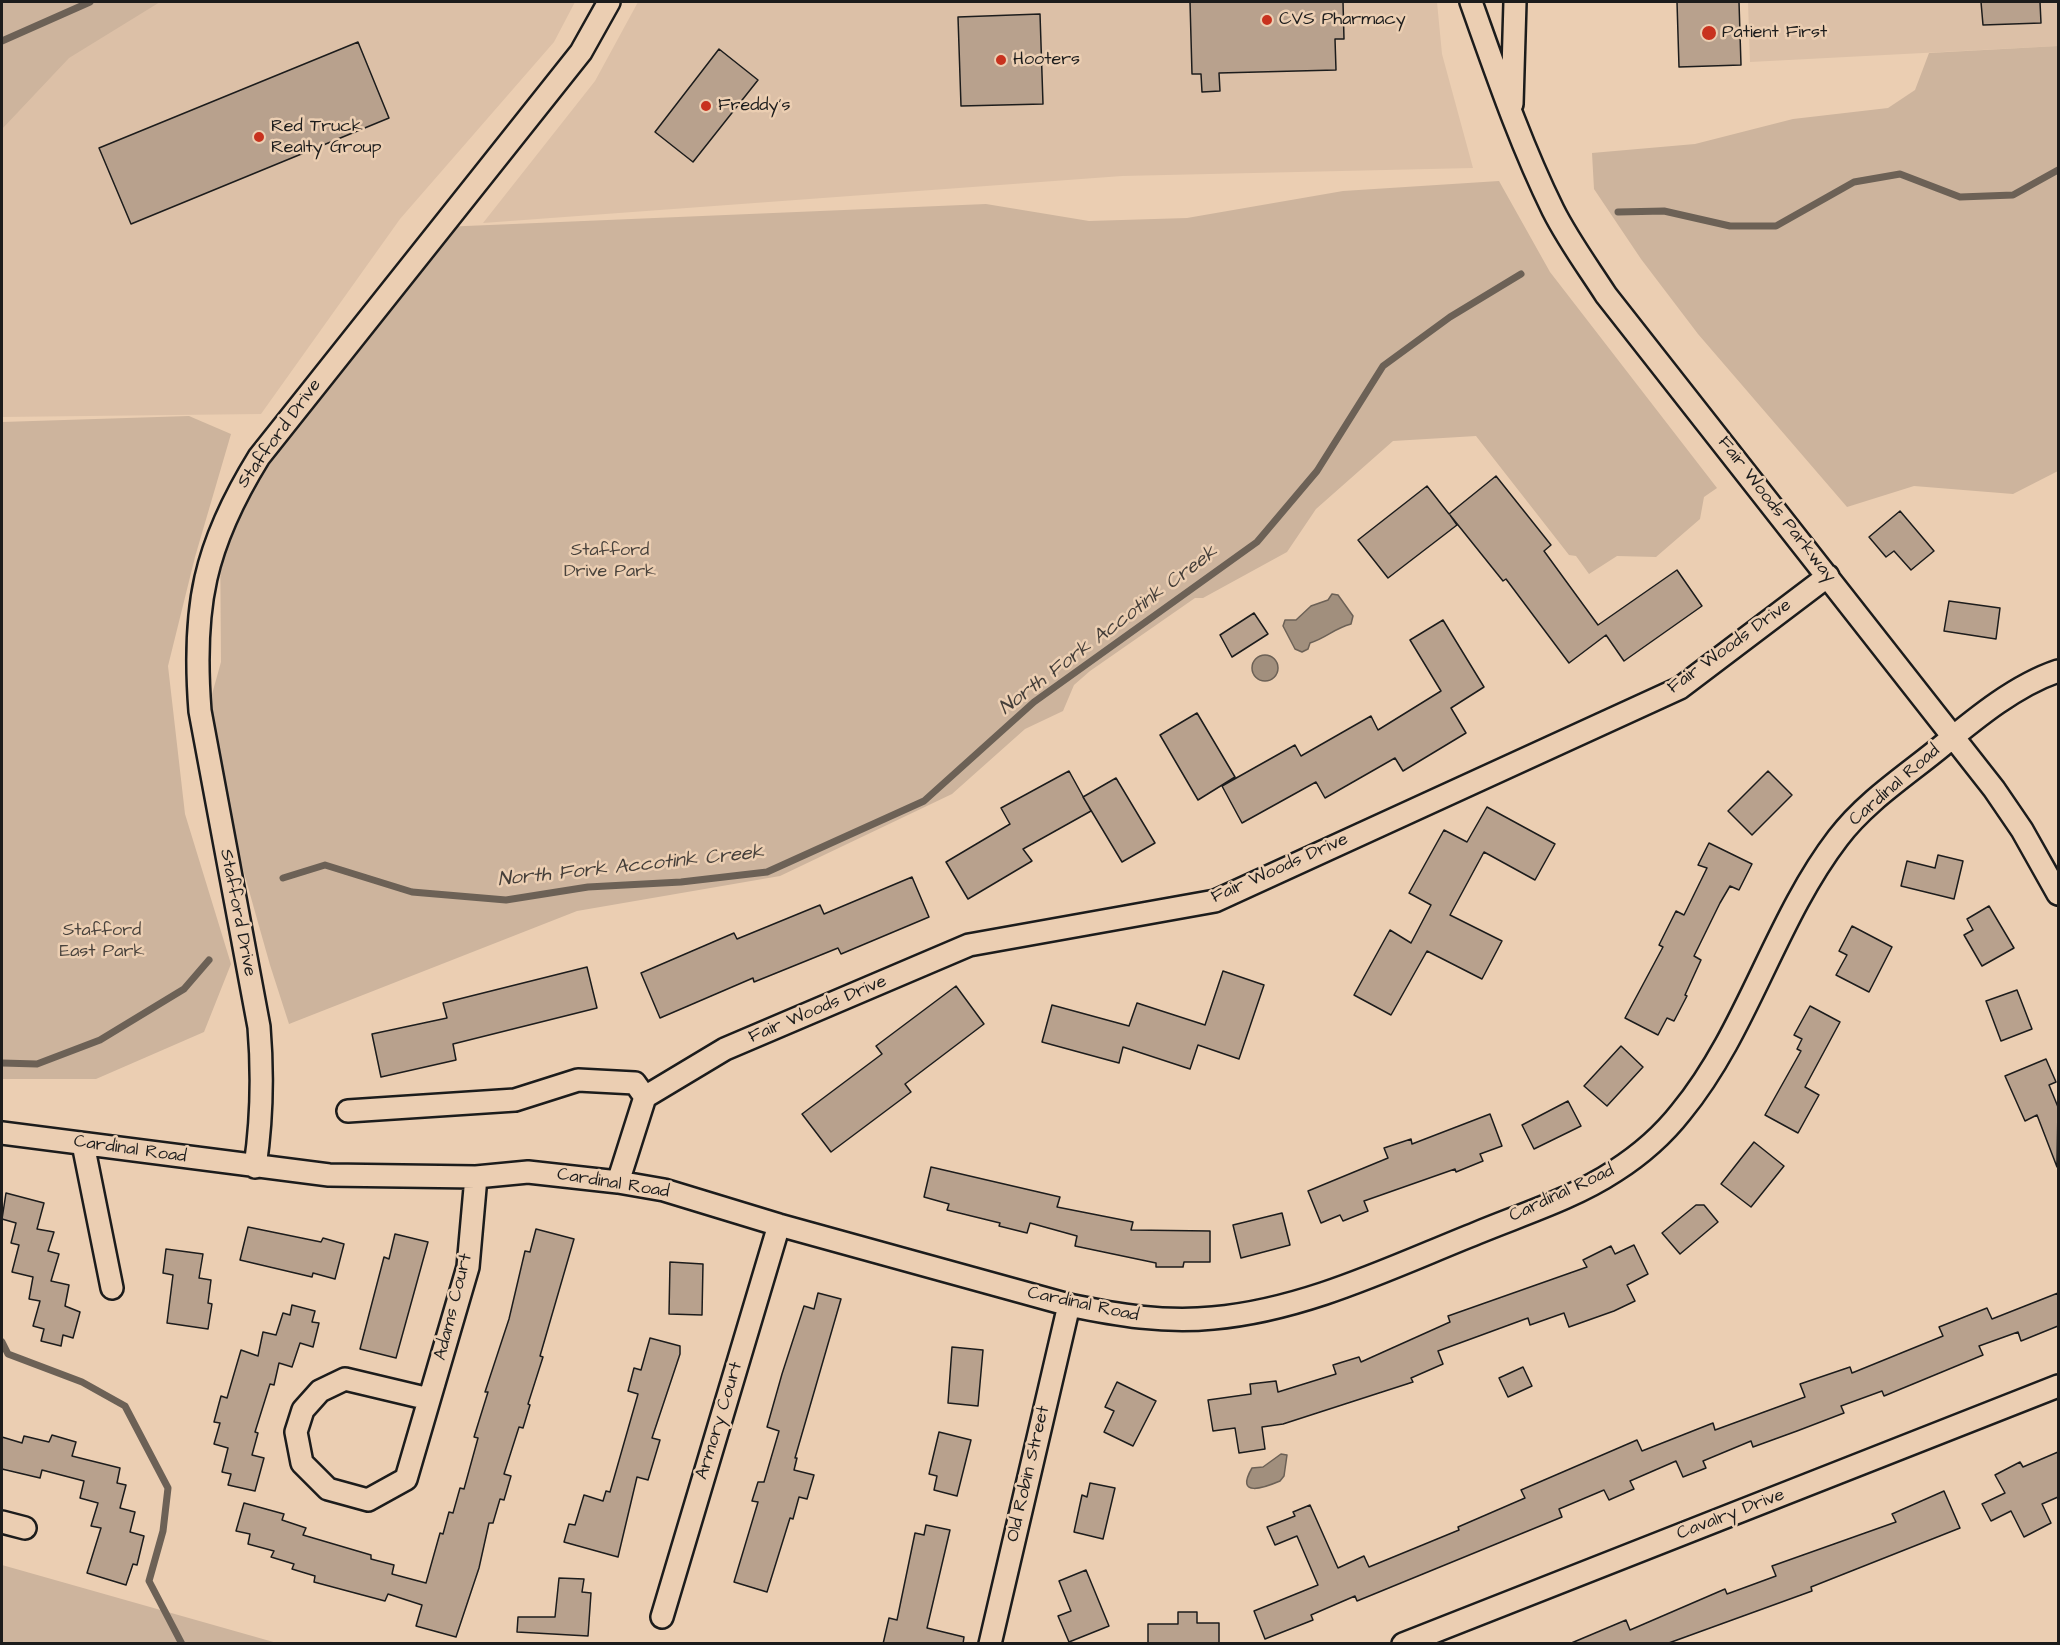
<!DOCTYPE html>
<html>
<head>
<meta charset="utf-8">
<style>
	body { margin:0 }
	#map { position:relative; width:2060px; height:1645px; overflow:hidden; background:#ebceb2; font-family:"Architects Daughter",sans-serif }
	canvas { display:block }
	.frame { position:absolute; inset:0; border:3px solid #1c1c1c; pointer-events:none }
</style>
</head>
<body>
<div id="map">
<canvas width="2060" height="1645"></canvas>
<div class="frame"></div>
</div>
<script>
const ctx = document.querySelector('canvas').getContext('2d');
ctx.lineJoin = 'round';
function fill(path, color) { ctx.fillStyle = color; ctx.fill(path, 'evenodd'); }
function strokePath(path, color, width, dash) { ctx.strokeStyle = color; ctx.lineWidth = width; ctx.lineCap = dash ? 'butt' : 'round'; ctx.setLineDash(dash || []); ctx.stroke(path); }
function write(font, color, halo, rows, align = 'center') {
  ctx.font = font + ' "Architects Daughter",sans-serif'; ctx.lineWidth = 5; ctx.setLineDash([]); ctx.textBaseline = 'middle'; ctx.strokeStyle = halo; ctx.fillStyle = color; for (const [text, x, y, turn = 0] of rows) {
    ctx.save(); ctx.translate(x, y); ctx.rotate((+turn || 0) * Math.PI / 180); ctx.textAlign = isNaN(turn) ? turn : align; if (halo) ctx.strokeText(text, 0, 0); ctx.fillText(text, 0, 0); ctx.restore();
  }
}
const built = new Path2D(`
	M 71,2 L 575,2 L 554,42 L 400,219 L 261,414 L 2,417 L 2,41 Z
	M 638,2 L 1437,2 L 1442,54 L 1473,168 L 1122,176 L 483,223 L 595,81 Z
	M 1748,2 L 2058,2 L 2058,46 L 1750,62 Z`);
const green = new Path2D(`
	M 2,2 L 160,2 L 69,58 L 2,129 Z
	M 2058,46 L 2058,471 L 2013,494 L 1914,486 L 1847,507 L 1698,334 L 1641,259 L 1594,189 L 1592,153 L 1695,144 L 1793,119 L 1888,108 L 1915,90 L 1929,53 Z
	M 1499,181 L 1550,272 L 1717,488 L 1704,497 L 1700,519 L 1656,557 L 1617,556 L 1589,574 L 1576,556 L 1569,555 L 1476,436 L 1393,441 L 1316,509 L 1287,552 L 1203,598 L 1195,598 L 1090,671 L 1074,685 L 1063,711 L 1025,729 L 952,794 L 780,876 L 577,911 L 289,1024 L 270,965 L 235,841 L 209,705 L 221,662 L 220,529 L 259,457 L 442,227 L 986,204 L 1089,221 L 1187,218 L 1343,191 Z
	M 189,416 L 231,434 L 195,557 L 168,666 L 185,814 L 231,964 L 204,1032 L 96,1079 L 2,1079 L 2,422 Z
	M 2,1565 L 277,1643 L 2,1643 Z`);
const water = new Path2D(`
	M 1332,594 L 1338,595 L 1353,616 L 1351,624 C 1333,629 1328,637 1310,643 L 1308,649 L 1302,652 L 1295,649 L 1283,626 L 1285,620 L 1296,620 L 1311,606 L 1328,600 Z
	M1252 668a13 13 0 1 1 26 0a13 13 0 1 1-26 0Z
	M 1281,1454 L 1287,1455 L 1284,1476 L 1280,1481 C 1266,1487 1234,1499 1252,1468 L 1263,1467 Z`);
const stream = new Path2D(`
	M 2,41 L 90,2
	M 1618,212 L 1664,211 L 1730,226 L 1776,226 L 1854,182 L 1900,174 L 1960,197 L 2013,195 L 2058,170
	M 283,878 L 325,865 L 412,892 L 506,900 L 588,887 L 681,882 L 767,872 L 924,801 L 1034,702 L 1257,542 L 1317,471 L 1383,366 L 1450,317 L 1521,274
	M 2,1063 L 37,1064 L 100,1040 L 184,989 L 209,960
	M 2,1342 L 8,1354 L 82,1382 L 125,1406 L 168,1488 L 163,1531 L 149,1581 L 182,1644`);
const building = new Path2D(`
	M 1190,2 L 1343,2 L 1344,39 L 1335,39 L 1336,70 L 1219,73 L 1220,91 L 1202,92 L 1201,74 L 1192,74 Z
	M 1677,2 L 1739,2 L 1741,65 L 1679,67 Z
	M 1981,2 L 2040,2 L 2041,23 L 1983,25 Z
	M 1040,14 L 1043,104 L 961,106 L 958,17 Z
	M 358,42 L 389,118 L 131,224 L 99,148 Z
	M 719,49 L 758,80 L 693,162 L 655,132 Z
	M 1496,476 L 1551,545 L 1544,551 L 1598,625 L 1677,570 L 1702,606 L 1624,661 L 1606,635 L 1569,663 L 1506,579 L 1503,581 L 1450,515 L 1457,525 L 1388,578 L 1358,540 L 1427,486 L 1449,514 Z
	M 1900,511 L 1934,551 L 1911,570 L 1894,551 L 1886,557 L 1869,537 Z
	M 1949,601 L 2000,608 L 1996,639 L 1944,631 Z
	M 1254,613 L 1268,634 L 1232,657 L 1220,635 Z
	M 1443,620 L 1484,687 L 1451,708 L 1466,733 L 1403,771 L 1395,758 L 1325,798 L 1316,782 L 1242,823 L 1222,786 L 1295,745 L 1301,756 L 1371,716 L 1378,730 L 1441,691 L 1410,640 Z
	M 1197,713 L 1235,777 L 1198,800 L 1160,735 Z
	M 1069,771 L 1091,811 L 1023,849 L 1032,861 L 968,899 L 946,862 L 1010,824 L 1001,808 Z
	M 1768,771 L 1792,795 L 1752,835 L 1728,811 Z
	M 1116,778 L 1155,843 L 1122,862 L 1083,797 Z
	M 1487,807 L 1555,844 L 1535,880 L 1484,852 L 1450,915 L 1502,941 L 1482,979 L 1427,951 L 1391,1015 L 1354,995 L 1390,930 L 1411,943 L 1431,905 L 1409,893 L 1444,830 L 1467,842 Z
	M 1709,843 L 1752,864 L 1739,890 L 1730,886 L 1720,903 L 1694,956 L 1701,960 L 1685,995 L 1687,996 L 1674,1021 L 1667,1018 L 1658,1035 L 1625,1018 L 1663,947 L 1659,945 L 1676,911 L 1684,915 L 1707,868 L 1698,865 Z
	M 1938,855 L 1963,861 L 1954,899 L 1901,886 L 1907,861 L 1935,868 Z
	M 912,877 L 929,917 L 841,954 L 838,948 L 754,982 L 753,978 L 660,1018 L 641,973 L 734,933 L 737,939 L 820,905 L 824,914 Z
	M 1989,906 L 2014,948 L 1982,966 L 1964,935 L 1973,930 L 1967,919 Z
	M 1852,926 L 1892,947 L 1869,992 L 1836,975 L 1847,955 L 1839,951 Z
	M 587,967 L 597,1008 L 453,1044 L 456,1060 L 381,1077 L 372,1034 L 447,1018 L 443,1003 Z
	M 1223,971 L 1264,985 L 1239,1059 L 1198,1045 L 1190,1069 L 1123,1047 L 1119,1063 L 1042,1042 L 1052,1005 L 1129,1026 L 1137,1003 L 1205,1025 Z
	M 956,986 L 984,1024 L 905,1084 L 911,1092 L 831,1152 L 802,1114 L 882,1054 L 876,1046 Z
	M 2017,990 L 2032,1029 L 2001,1041 L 1986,1001 Z
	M 1810,1006 L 1840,1022 L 1805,1087 L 1819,1095 L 1798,1133 L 1765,1115 L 1801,1051 L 1797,1049 L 1802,1039 L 1794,1035 Z
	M 1621,1046 L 1643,1067 L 1607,1106 L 1584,1086 Z
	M 2046,1059 L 2056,1082 L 2049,1085 L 2058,1107 L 2057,1167 L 2037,1115 L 2025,1121 L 2005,1076 Z
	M 1568,1101 L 1581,1126 L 1534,1149 L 1522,1125 Z
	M 1490,1114 L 1502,1146 L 1480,1154 L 1483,1161 L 1456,1172 L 1455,1169 L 1364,1201 L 1368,1211 L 1343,1221 L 1340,1215 L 1321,1223 L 1308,1191 L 1388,1158 L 1384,1148 L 1411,1139 L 1412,1144 Z
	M 1754,1142 L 1784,1166 L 1751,1207 L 1721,1184 Z
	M 931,1167 L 1060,1197 L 1057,1207 L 1133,1222 L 1131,1230 L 1210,1231 L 1210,1262 L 1184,1262 L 1183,1267 L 1156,1267 L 1156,1263 L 1075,1246 L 1077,1236 L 1030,1223 L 1027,1233 L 999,1226 L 1000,1223 L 947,1210 L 949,1204 L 924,1197 Z
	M 6,1193 L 44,1203 L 37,1229 L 54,1232 L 48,1251 L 59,1254 L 51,1281 L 69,1285 L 65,1306 L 80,1312 L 73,1338 L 63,1335 L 61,1346 L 41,1341 L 44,1329 L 33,1326 L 40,1301 L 29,1299 L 33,1277 L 12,1272 L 19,1245 L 11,1243 L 16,1223 L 2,1219 Z
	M 1696,1205 L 1704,1205 L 1718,1222 L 1680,1254 L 1662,1233 Z
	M 1282,1213 L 1290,1245 L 1241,1258 L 1233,1225 Z
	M 248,1227 L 321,1242 L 323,1238 L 344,1244 L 335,1279 L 313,1273 L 312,1277 L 240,1260 Z
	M 536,1229 L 574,1239 L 540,1356 L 543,1357 L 528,1404 L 530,1405 L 523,1428 L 519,1427 L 504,1474 L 511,1476 L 504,1500 L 500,1499 L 493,1523 L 489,1523 L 479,1568 L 456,1637 L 416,1626 L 422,1605 L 388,1594 L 385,1601 L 314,1582 L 315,1576 L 292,1569 L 294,1564 L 271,1557 L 274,1551 L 248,1544 L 250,1534 L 236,1531 L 244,1503 L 284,1514 L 282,1520 L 306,1528 L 303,1535 L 371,1555 L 371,1559 L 394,1565 L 392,1574 L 426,1583 L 440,1533 L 443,1534 L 449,1512 L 453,1513 L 460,1488 L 464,1489 L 478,1438 L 474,1437 L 488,1392 L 485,1392 L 509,1319 L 525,1251 L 530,1252 Z
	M 395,1234 L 428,1242 L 396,1358 L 360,1349 L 384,1257 L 389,1259 Z
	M 1634,1245 L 1648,1274 L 1627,1285 L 1635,1301 L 1614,1311 L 1569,1327 L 1564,1313 L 1530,1325 L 1528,1318 L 1438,1351 L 1443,1364 L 1411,1378 L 1413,1382 L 1283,1424 L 1262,1427 L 1265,1449 L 1239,1453 L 1235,1428 L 1213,1431 L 1208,1400 L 1251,1394 L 1250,1384 L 1276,1381 L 1278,1392 L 1336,1374 L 1333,1365 L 1359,1357 L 1361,1362 L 1450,1322 L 1448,1316 L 1587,1267 L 1583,1260 L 1611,1246 L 1615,1254 Z
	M 166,1249 L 203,1254 L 199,1278 L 211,1280 L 208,1303 L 212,1304 L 208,1329 L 167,1323 L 173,1275 L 163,1273 Z
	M 670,1262 L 703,1264 L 702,1315 L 669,1314 Z
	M 818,1293 L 841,1299 L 795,1458 L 797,1458 L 794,1470 L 814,1475 L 807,1499 L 799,1497 L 793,1519 L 790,1518 L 767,1592 L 734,1582 L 758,1502 L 752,1501 L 758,1482 L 764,1482 L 779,1431 L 767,1427 L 782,1374 L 804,1306 L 814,1309 Z
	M 2058,1293 L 2058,1326 L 2021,1341 L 2018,1332 L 1979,1346 L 1983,1355 L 1884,1396 L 1882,1391 L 1841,1406 L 1844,1413 L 1797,1431 L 1753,1447 L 1751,1441 L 1703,1461 L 1706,1468 L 1683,1477 L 1676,1461 L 1630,1481 L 1634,1489 L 1609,1500 L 1604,1490 L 1559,1509 L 1562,1517 L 1357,1601 L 1355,1596 L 1311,1615 L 1313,1620 L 1265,1639 L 1254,1611 L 1318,1585 L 1297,1536 L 1275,1545 L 1267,1527 L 1295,1516 L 1293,1512 L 1310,1505 L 1338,1568 L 1364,1556 L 1369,1567 L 1459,1530 L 1458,1527 L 1525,1498 L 1521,1490 L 1637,1440 L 1642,1451 L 1713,1423 L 1715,1430 L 1805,1397 L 1800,1384 L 1850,1367 L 1852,1373 L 1943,1336 L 1939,1327 L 1987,1308 L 1992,1319 Z
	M 292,1305 L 315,1311 L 312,1322 L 319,1323 L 313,1347 L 300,1343 L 292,1367 L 279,1363 L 274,1385 L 270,1384 L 255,1432 L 258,1433 L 252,1455 L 264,1458 L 255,1491 L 228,1485 L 231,1474 L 222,1472 L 228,1448 L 214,1444 L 220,1423 L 214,1422 L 221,1396 L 227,1398 L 241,1350 L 258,1356 L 263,1332 L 276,1335 L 283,1313 L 290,1315 Z
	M 650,1338 L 680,1346 L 680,1354 L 652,1438 L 660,1440 L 648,1480 L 637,1477 L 618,1557 L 564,1542 L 569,1524 L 575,1525 L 584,1495 L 603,1501 L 606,1491 L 610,1492 L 638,1394 L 628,1391 L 634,1368 L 641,1370 Z
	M 952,1347 L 983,1350 L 978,1406 L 948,1403 Z
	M 1523,1367 L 1532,1386 L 1508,1397 L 1499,1378 Z
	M 1117,1382 L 1156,1401 L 1133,1446 L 1104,1432 L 1114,1411 L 1105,1407 Z
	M 939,1432 L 971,1440 L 957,1496 L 934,1490 L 937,1476 L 929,1474 Z
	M 52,1435 L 76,1442 L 72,1456 L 120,1468 L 117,1483 L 126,1485 L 120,1508 L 135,1512 L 130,1532 L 144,1536 L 137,1565 L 133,1564 L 126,1585 L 87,1573 L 101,1528 L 91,1526 L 98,1503 L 80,1498 L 84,1481 L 42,1470 L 40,1478 L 2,1469 L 2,1437 L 22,1443 L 24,1436 L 49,1442 Z
	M 2058,1452 L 2058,1497 L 2042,1504 L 2051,1523 L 2024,1537 L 2011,1511 L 1991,1521 L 1982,1504 L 2005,1493 L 1995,1475 L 2020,1462 L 2023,1467 Z
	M 1090,1483 L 1115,1488 L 1103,1539 L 1074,1532 L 1082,1495 L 1087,1497 Z
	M 1944,1491 L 1960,1528 L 1811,1587 L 1812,1591 L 1666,1644 L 1569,1644 L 1626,1620 L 1630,1630 L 1725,1589 L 1727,1594 L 1776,1576 L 1772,1566 L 1896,1522 L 1892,1514 Z
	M 926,1525 L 950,1530 L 927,1628 L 964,1637 L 963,1644 L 883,1644 L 889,1618 L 897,1620 L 915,1533 L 924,1535 Z
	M 1086,1570 L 1109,1626 L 1069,1642 L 1058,1616 L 1071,1611 L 1059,1581 Z
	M 559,1578 L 584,1579 L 582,1592 L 591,1593 L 588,1636 L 517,1632 L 518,1617 L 555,1617 Z
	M 1178,1612 L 1197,1612 L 1197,1623 L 1219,1623 L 1219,1644 L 1148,1644 L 1148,1624 L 1178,1624 Z`);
const minor = new Path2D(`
	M 1471,2 C 1496,72 1520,143 1553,210 C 1568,240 1588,267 1606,295 L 1994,789 L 2022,830 L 2058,894
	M 1512,104 L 1515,2
	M 348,1111 L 515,1100 L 578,1080 L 635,1083 L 645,1097
	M 2,1133 L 329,1175 L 476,1177 L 528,1172 L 618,1182 L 664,1190 L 779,1225 L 1069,1305 C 1117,1315 1164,1323 1213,1318 C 1305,1310 1392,1267 1477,1233 C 1523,1214 1574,1198 1615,1171 C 1640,1155 1663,1135 1681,1112 C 1747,1032 1775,920 1838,838 C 1866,801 1907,775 1942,746 C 1976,718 2016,685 2058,671
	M 83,1144 L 112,1288
	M 255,1167 C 262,1119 263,1075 259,1027 L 200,711 C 192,607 204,546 259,457 L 581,52 L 609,2
	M 618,1182 L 645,1097 L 725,1049 L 969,945 L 1215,901 L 1680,688 L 1828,576
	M 429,1399 L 345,1379 L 320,1391 L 303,1410 L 296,1432 L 302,1463 L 328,1489 L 368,1500 L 406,1479 L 468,1267 L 476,1177
	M 2,1522 L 25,1528
	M 662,1617 L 779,1225
	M 990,1644 L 1069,1305
	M 1403,1644 L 2058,1386`);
const markers = [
	[1267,20,6,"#c8321e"],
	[1709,33,8,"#c8321e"],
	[1001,60,6,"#c8321e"],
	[706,106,6,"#c8321e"],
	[259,137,6,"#c8321e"]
];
const poiNames = [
	["CVS Pharmacy",1279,20],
	["Patient First",1722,33],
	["Hooters",1013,60],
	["Freddy's",718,106],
	["Red Truck",271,127],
	["Realty Group",271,148]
];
const streetNames = [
	["Stafford Drive",280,434,-54],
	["Fair Woods Parkway",1776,510,52],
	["Fair Woods Drive",1730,647,-36],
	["Cardinal Road",1895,786,-41],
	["Fair Woods Drive",1280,869,-24],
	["Stafford Drive",237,913,79],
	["Fair Woods Drive",818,1010,-23],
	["Cardinal Road",130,1150,8],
	["Cardinal Road",613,1184,9],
	["Cardinal Road",1562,1194,-25],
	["Cardinal Road",1083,1305,12],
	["Adams Court",454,1307,-76],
	["Armory Court",720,1421,-73],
	["Old Robin Street",1029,1474,-77],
	["Cavalry Drive",1731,1515,-21]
];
const parkNames = [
	["Stafford",610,551],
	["Drive Park",610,572],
	["Stafford",102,931],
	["East Park",102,952]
];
const waterNames = [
	["North Fork Accotink Creek",1109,631,-37],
	["North Fork Accotink Creek",631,867,-6]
];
fill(built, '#dcc0a7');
fill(green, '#cdb49d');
fill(water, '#a18f7d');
strokePath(water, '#6c6156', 1.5);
strokePath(stream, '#6c6156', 7);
fill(building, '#b8a18d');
strokePath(building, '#1c1c1c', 1.5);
strokePath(minor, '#1c1c1c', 26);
strokePath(minor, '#ebceb2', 21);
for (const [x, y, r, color] of markers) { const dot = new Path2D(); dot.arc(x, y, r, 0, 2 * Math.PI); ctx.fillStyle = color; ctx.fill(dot); strokePath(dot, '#ebceb2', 2); }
write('18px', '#1c1c1c', '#ebceb2', poiNames, 'left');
write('18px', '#1c1c1c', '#ebceb2', streetNames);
write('18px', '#48423c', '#ebceb2', parkNames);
write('italic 20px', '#443e39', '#ebceb2', waterNames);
</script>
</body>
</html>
